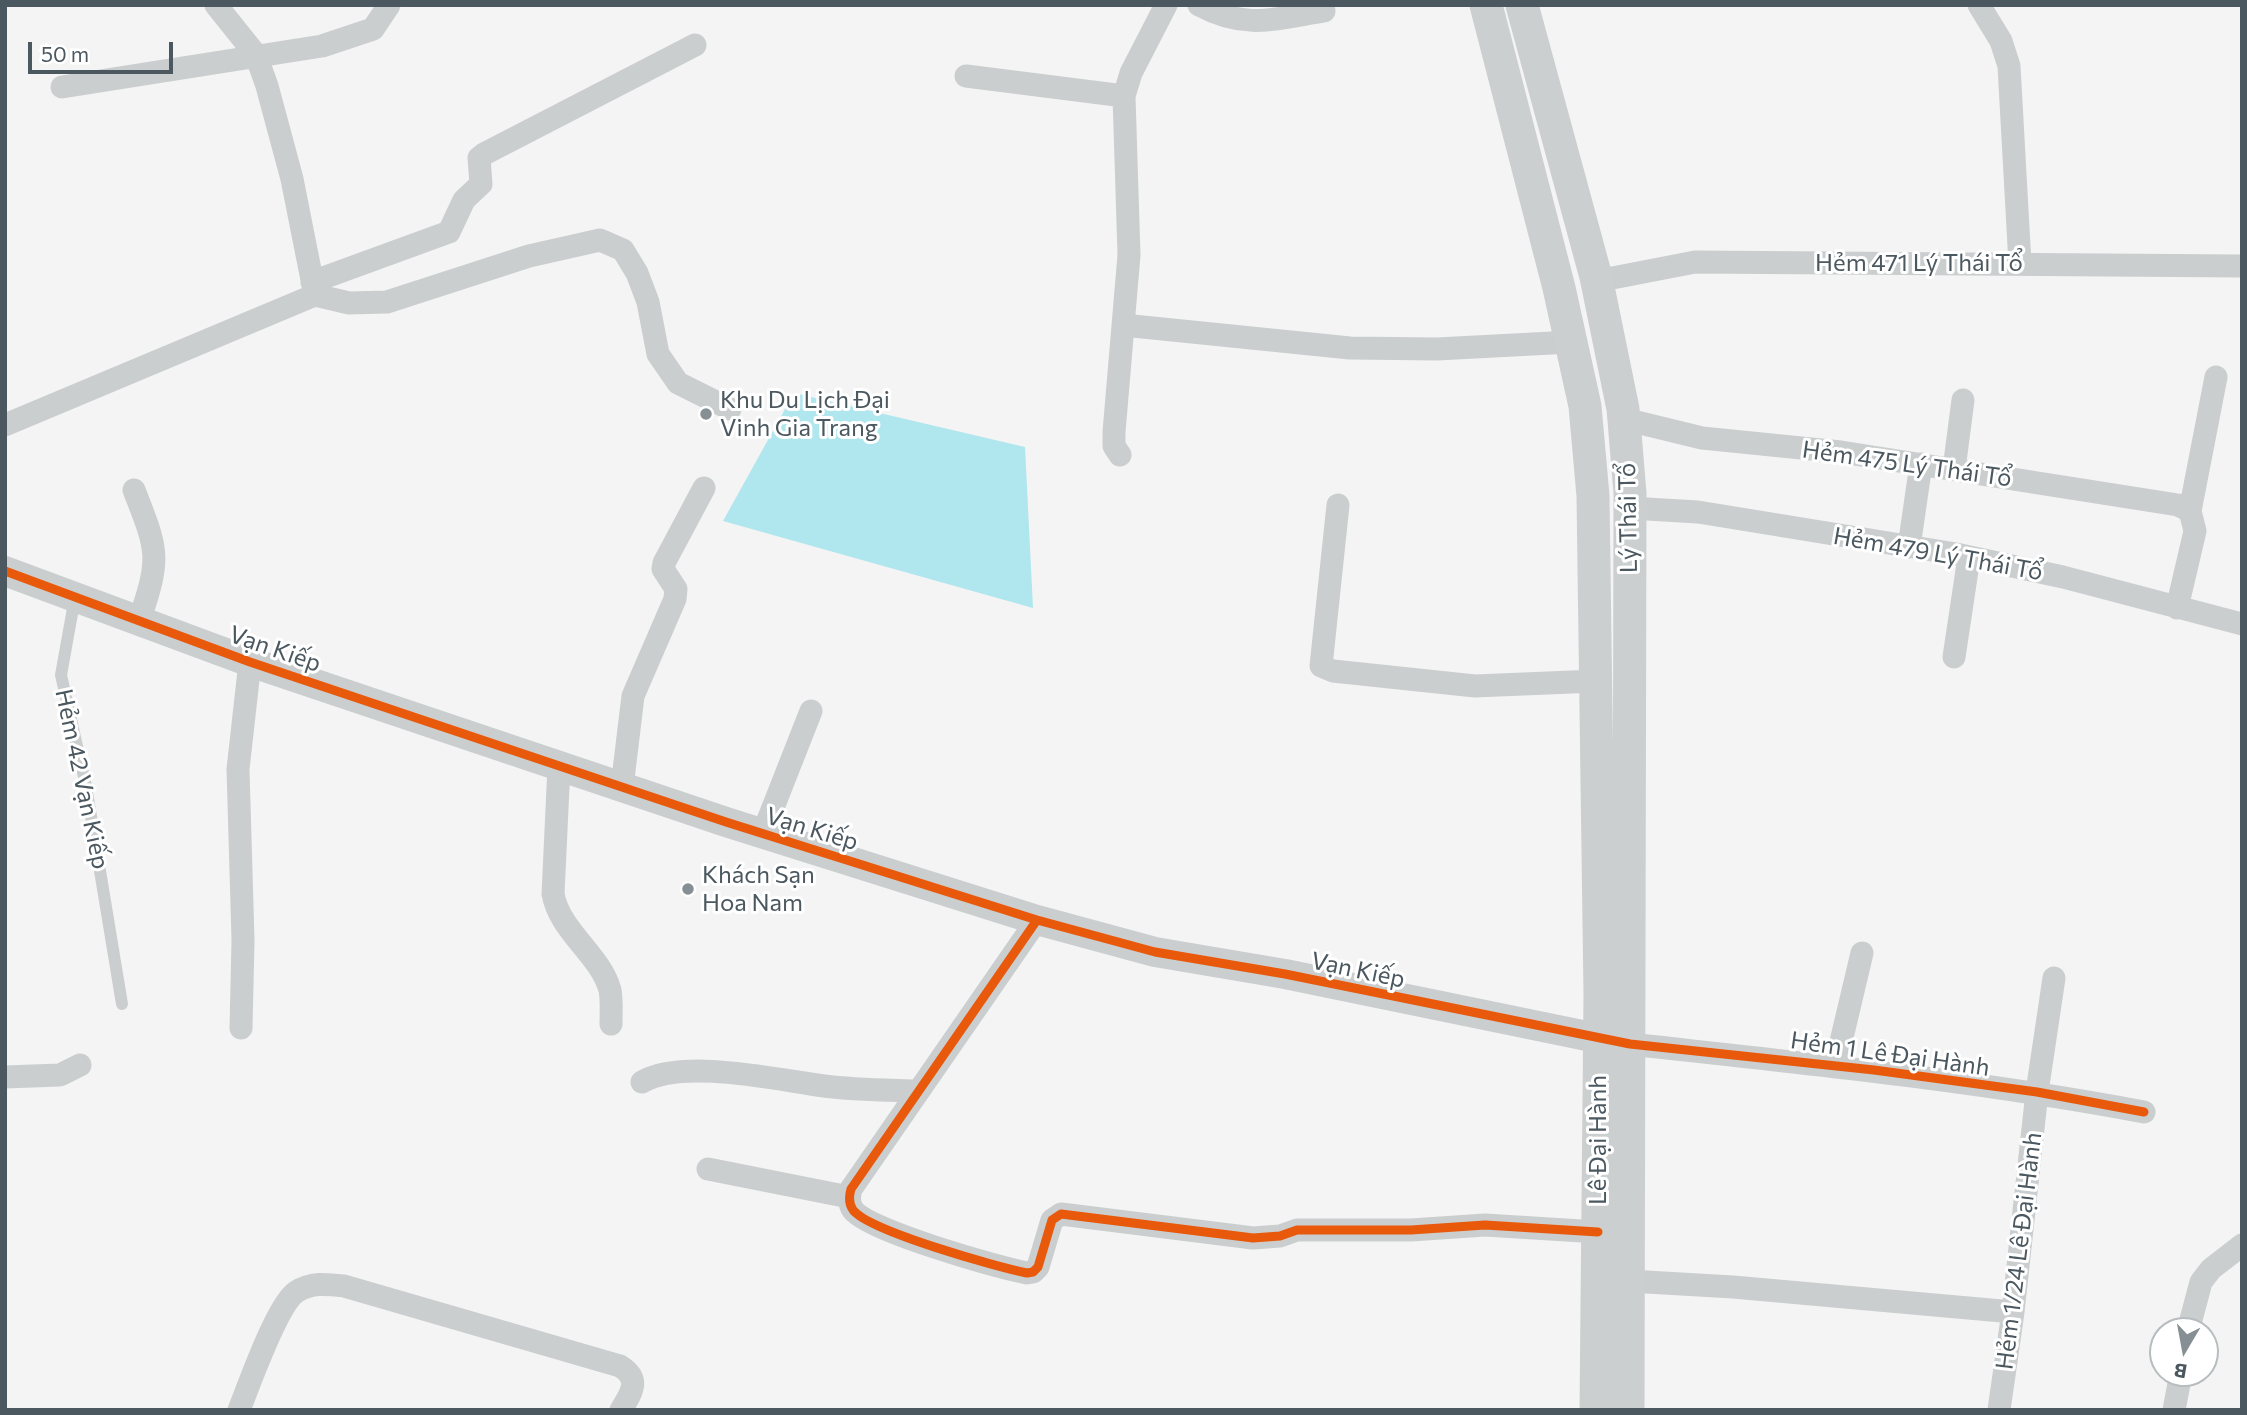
<!DOCTYPE html>
<html>
<head>
<meta charset="utf-8">
<style>
	body { margin:0 }
	#map { position:relative; width:2247px; height:1415px; overflow:hidden; background:#f4f4f4; font-family:Commissioner,sans-serif }
	canvas { display:block }
	.frame { position:absolute; inset:0; border:7px solid #4b5860; pointer-events:none }
	.north { position:absolute; left:2149px; top:1317px; width:70px; height:70px; box-sizing:border-box; background:#fff; border:2px solid #b7bcbf; border-radius:50%; rotate:190deg; font-size:19px; font-weight:700; line-height:28px; text-align:center; color:#4b5860 }
	.north::after { content:''; display:block; margin:auto; width:24px; height:32px; background:#868f94; clip-path:polygon(50% 0,100% 100%,50% 72%,0 100%) }
	.scale { position:absolute; left:28px; top:42px; width:145px; height:32px; box-sizing:border-box; border:4px solid #4b5860; border-top:0; padding-left:9px; font-size:21px; line-height:24px; white-space:nowrap; color:#4b5860; -webkit-text-stroke:5px #fff; paint-order:stroke }
</style>
</head>
<body>
<div id="map">
<canvas width="2247" height="1415"></canvas>
<div class="frame"></div>
<div class="north">B</div>
<div class="scale">50 m</div>
</div>
<script>
const ctx = document.querySelector('canvas').getContext('2d');
ctx.lineJoin = 'round';
function fill(path, color) { ctx.fillStyle = color; ctx.fill(path, 'evenodd'); }
function strokePath(path, color, width, dash) { ctx.strokeStyle = color; ctx.lineWidth = width; ctx.lineCap = dash ? 'butt' : 'round'; ctx.setLineDash(dash || []); ctx.stroke(path); }
function write(font, color, halo, rows, align = 'center') {
  ctx.font = font + ' Commissioner,sans-serif'; ctx.lineWidth = 6; ctx.setLineDash([]); ctx.textBaseline = 'middle'; ctx.strokeStyle = halo; ctx.fillStyle = color; for (const [text, x, y, turn = 0] of rows) {
    ctx.save(); ctx.translate(x, y); ctx.rotate((+turn || 0) * Math.PI / 180); ctx.textAlign = isNaN(turn) ? turn : align; if (halo) ctx.strokeText(text, 0, 0); ctx.fillText(text, 0, 0); ctx.restore();
  }
}
const water = new Path2D(`
	M 794,393 L 1025,447 L 1033,608 L 723,521 Z`);
const service = new Path2D(`
	M 75,597 L 61,675 L 86,786 L 122,1004`);
const minor = new Path2D(`
	M 216,5 L 256,55 L 267,86 L 292,179 L 315,295 L 349,303 L 387,302 L 529,256 L 600,240 L 623,250 L 637,273 L 648,302 L 658,354 L 678,383 L 730,409
	M 1199,5 C 1245,30 1275,19 1324,11
	M 1979,5 L 2001,41 L 2009,66 L 2020,264
	M 966,76 L 1124,96
	M 62,87 L 322,46 L 373,29 L 389,5
	M 1597,281 L 1695,262 L 2242,266
	M 312,282 L 449,232 L 464,200 L 481,184 L 479,158 L 484,154 L 695,45
	M 1123,325 L 1350,348 L 1437,349 L 1571,342
	M 1624,419 L 1702,438 L 1841,452 L 2178,505 L 2190,511 L 2195,531 L 2177,608
	M 5,425 L 315,295
	M 1120,455 L 1114,446 L 1114,432 L 1129,255 L 1124,96 L 1131,73 L 1166,5
	M 1954,469 L 1963,400
	M 134,490 C 158,551 161,557 139,621
	M 1338,505 L 1321,666 L 1333,671 L 1475,686 L 1596,681
	M 1630,508 L 1698,512 L 1956,554 L 2063,577 L 2242,624
	M 2190,511 L 2216,377
	M 1909,547 L 1921,464
	M 1954,657 L 1969,557
	M 559,766 L 553,894 C 560,932 600,954 610,990 C 612,1001 611,1013 611,1024
	M 622,787 L 633,696 L 675,599 L 676,589 L 663,569 L 664,563 L 704,488
	M 763,833 L 811,711
	M 1037,920 L 851,1189 C 849,1196 848,1203 853,1210 C 869,1231 997,1267 1027,1273 L 1033,1272 L 1038,1267 L 1052,1220 L 1061,1214 L 1253,1238 L 1280,1236 L 1297,1230 L 1411,1230 L 1485,1225 L 1598,1232
	M 241,1028 L 243,940 L 238,769 L 250,662
	M 1630,1044 C 1802,1063 1974,1080 2144,1112
	M 1835,1067 L 1862,953
	M 5,1077 L 60,1075 L 80,1065
	M 642,1082 C 684,1058 777,1080 824,1086 C 855,1090 886,1090 917,1091
	M 708,1169 L 849,1197
	M 1629,1281 L 1733,1287 L 2013,1312
	M 2188,1331 L 2201,1282 L 2211,1269 L 2242,1245
	M 239,1410 C 249,1385 277,1305 296,1292 C 311,1282 327,1284 344,1286 L 620,1366 C 641,1379 632,1392 621,1410
	M 1999,1410 L 2013,1312 L 2037,1092 L 2054,978
	M 2174,1410 L 2181,1373`);
const tertiary = new Path2D(`
	M 5,571 L 250,662 L 726,822 L 1037,920 L 1155,952 L 1285,974 L 1621,1043`);
const secondary = new Path2D(`
	M 1486,5 L 1559,288 L 1585,406 L 1593,496 L 1600,995 L 1596,1410
	M 1522,5 L 1596,277 L 1623,409 L 1630,493 L 1628,1410`);
const cycleway = new Path2D(`
	M 5,571 L 250,662 L 726,822 L 1037,920 L 1155,952 L 1285,974 L 1630,1044 L 1874,1070 L 2037,1092 L 2144,1112
	M 1037,920 L 851,1189 C 849,1196 848,1203 853,1210 C 869,1231 997,1267 1027,1273 L 1033,1272 L 1038,1267 L 1052,1220 L 1061,1214 L 1253,1238 L 1280,1236 L 1297,1230 L 1411,1230 L 1485,1225 L 1598,1232`);
const markers = [
	[706,414,7,"#868f94"],
	[688,889,7,"#868f94"]
];
const streetNames = [
	["Hẻm 471 Lý Thái Tổ",1919,263],
	["Hẻm 475 Lý Thái Tổ",1907,464,8],
	["Lý Thái Tổ",1628,518,-91],
	["Hẻm 479 Lý Thái Tổ",1938,554,10],
	["Vạn Kiếp",275,649,19],
	["Hẻm 42 Vạn Kiếp",82,779,78],
	["Vạn Kiếp",812,829,17],
	["Vạn Kiếp",1358,970,12],
	["Hẻm 1 Lê Đại Hành",1890,1054,8],
	["Lê Đại Hành",1598,1140,-90],
	["Hẻm 1/24 Lê Đại Hành",2019,1251,-83]
];
const poiNames = [
	["Khu Du Lịch Đại",720,400],
	["Vinh Gia Trang",720,428],
	["Khách Sạn",702,875],
	["Hoa Nam",702,903]
];
fill(water, '#b0e6ee');
strokePath(service, '#cbcecf', 12);
strokePath(minor, '#cbcecf', 23);
strokePath(tertiary, '#cbcecf', 30);
strokePath(secondary, '#cccfd0', 33);
strokePath(cycleway, '#e8590c', 9);
for (const [x, y, r, color] of markers) { const dot = new Path2D(); dot.arc(x, y, r, 0, 2 * Math.PI); ctx.fillStyle = color; ctx.fill(dot); strokePath(dot, '#fff', 2.5); }
write('24px', '#4b5860', '#fff', streetNames);
write('24px', '#4b5860', '#fff', poiNames, 'left');
</script>
</body>
</html>
